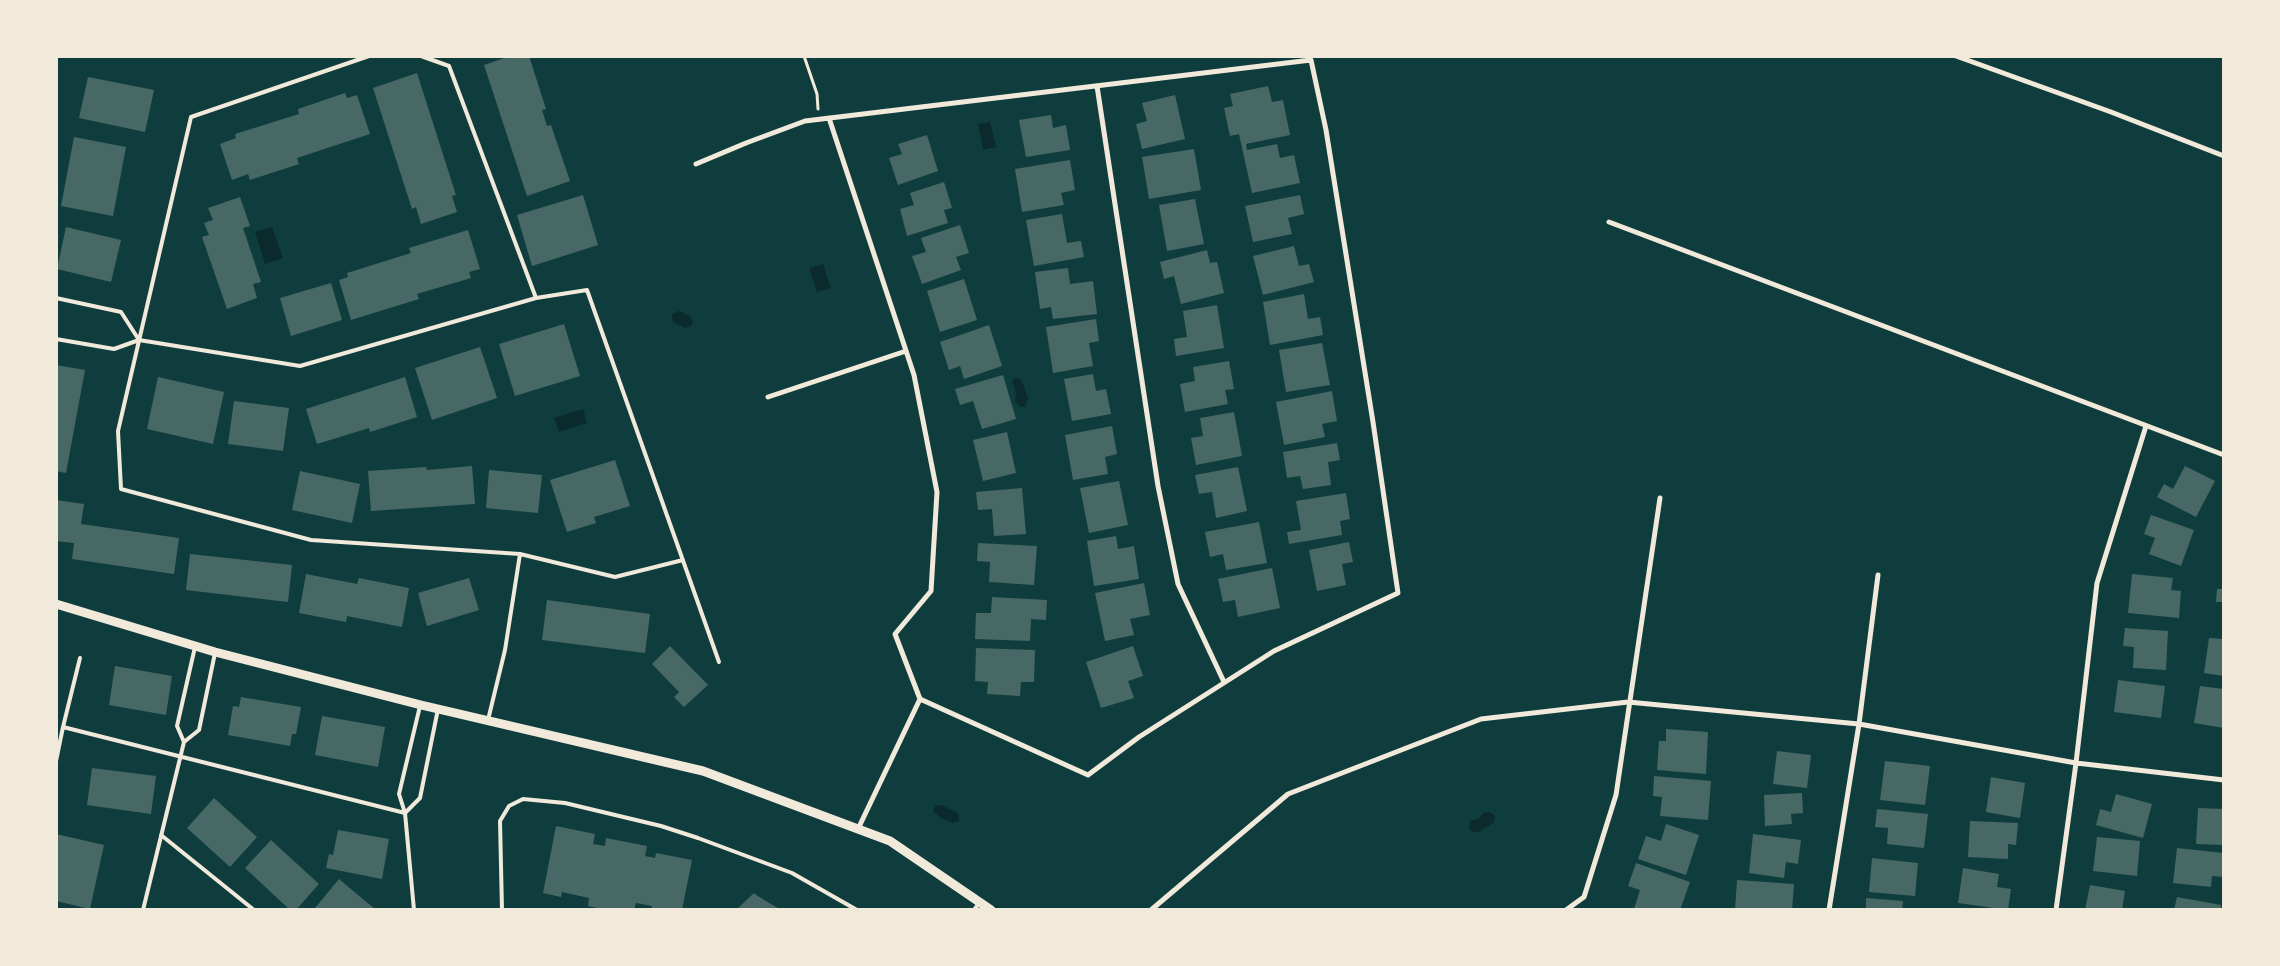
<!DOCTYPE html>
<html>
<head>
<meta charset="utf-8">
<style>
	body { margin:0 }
	#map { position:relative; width:2280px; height:966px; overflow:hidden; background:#0f3d3e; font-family:Arial,sans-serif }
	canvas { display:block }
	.frame { position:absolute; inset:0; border:58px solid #f1e9da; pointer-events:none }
</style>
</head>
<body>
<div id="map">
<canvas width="2280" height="966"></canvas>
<div class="frame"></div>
</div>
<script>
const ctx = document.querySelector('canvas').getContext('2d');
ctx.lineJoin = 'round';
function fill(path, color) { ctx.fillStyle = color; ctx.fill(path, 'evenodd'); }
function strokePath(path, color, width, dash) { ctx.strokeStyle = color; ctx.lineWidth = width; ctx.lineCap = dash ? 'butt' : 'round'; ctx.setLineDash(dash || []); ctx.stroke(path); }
const water = new Path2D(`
	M 990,122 L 996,147 L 983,150 L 978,124 Z
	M 272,227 L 283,258 L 265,264 L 255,232 Z
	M 823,264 L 831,288 L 817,292 L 809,268 Z
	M 679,311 L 691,317 L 693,323 L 691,326 L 685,328 L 673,322 L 672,314 Z
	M 1015,378 L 1021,379 L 1028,398 L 1025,407 L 1019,406 L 1015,402 L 1016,392 L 1012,382 Z
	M 583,409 L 587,423 L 559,432 L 554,418 Z
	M 936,805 L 941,805 L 958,813 L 959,821 L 953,823 L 941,818 L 933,811 Z
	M 1485,812 L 1490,812 L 1495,816 L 1494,822 L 1479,832 L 1473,832 L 1469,828 L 1470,821 L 1478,819 Z`);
const building = new Path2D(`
	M 510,56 L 529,56 L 546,109 L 542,110 L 547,126 L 551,125 L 570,181 L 527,196 L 484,65 Z
	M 417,73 L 456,195 L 452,196 L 457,212 L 421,224 L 416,207 L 412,209 L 373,88 Z
	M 88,77 L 154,90 L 145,132 L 79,118 Z
	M 1268,86 L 1272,102 L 1283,100 L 1290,135 L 1246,144 L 1247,150 L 1277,144 L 1280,158 L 1294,155 L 1300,183 L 1252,193 L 1239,134 L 1230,136 L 1224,108 L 1233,106 L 1230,94 Z
	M 345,93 L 347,98 L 357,95 L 370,134 L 297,158 L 299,164 L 250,180 L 248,174 L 232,180 L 220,144 L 236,138 L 235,134 L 299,114 L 298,109 Z
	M 1175,95 L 1185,139 L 1142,149 L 1136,124 L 1147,121 L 1142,103 Z
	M 1051,115 L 1053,128 L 1066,125 L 1070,150 L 1026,157 L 1019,120 Z
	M 927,135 L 938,171 L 898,185 L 889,158 L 902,154 L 898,144 Z
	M 74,137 L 126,147 L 113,216 L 61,206 Z
	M 1194,149 L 1201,190 L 1149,199 L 1142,157 Z
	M 1070,160 L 1075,190 L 1061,193 L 1064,205 L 1022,212 L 1015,169 Z
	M 944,182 L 952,208 L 944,210 L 948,223 L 907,236 L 900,209 L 914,205 L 910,193 Z
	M 583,195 L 598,245 L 532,266 L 517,215 Z
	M 1300,195 L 1304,214 L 1288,218 L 1292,234 L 1253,242 L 1245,206 Z
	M 240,197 L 250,226 L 243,228 L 261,282 L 253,284 L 257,298 L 227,309 L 202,237 L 209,235 L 204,223 L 213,220 L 208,208 Z
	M 1195,199 L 1204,244 L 1167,251 L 1159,205 Z
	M 1062,214 L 1067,243 L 1081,241 L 1084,257 L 1034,266 L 1026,220 Z
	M 960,225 L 969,253 L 956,257 L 961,270 L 922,284 L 912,256 L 926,252 L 921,238 Z
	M 66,227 L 121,240 L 111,282 L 57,269 Z
	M 468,230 L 480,269 L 469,272 L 471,278 L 417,294 L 419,299 L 351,320 L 339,280 L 348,277 L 347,273 L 411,253 L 409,248 Z
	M 1294,246 L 1299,266 L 1309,264 L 1314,282 L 1263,295 L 1253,256 Z
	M 1207,250 L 1210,263 L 1217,262 L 1224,293 L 1181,304 L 1174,276 L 1164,279 L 1160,262 Z
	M 1068,268 L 1070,284 L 1093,281 L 1097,314 L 1053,319 L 1051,307 L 1040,309 L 1035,272 Z
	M 964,279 L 977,320 L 940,332 L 927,291 Z
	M 331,283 L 342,320 L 291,336 L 280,298 Z
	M 1304,294 L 1308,319 L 1320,317 L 1323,335 L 1270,345 L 1263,302 Z
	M 1217,305 L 1224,348 L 1176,356 L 1174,339 L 1187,337 L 1183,311 Z
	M 1096,319 L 1099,341 L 1089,343 L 1093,366 L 1053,373 L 1046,327 Z
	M 564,324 L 580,376 L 515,396 L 499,344 Z
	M 989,325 L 1002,366 L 964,379 L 960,366 L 949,370 L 940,342 Z
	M 1322,343 L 1330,385 L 1286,392 L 1279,350 Z
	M 480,347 L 497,398 L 432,420 L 415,368 Z
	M 1229,361 L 1234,389 L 1225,390 L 1228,404 L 1185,412 L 1180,384 L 1195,381 L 1193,367 Z
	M 56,365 L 85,370 L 66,473 L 56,471 Z
	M 1093,374 L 1096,391 L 1106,389 L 1111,414 L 1072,421 L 1064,379 Z
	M 1003,375 L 1016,419 L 982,429 L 973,401 L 960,405 L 955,389 Z
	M 158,377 L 224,392 L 213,444 L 147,429 Z
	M 405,377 L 417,417 L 370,432 L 369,428 L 317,444 L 306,409 Z
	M 1332,391 L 1337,421 L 1322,424 L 1325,437 L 1284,445 L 1276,402 Z
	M 234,401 L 289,408 L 283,451 L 228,444 Z
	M 1234,412 L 1242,456 L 1196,465 L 1191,438 L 1203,436 L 1200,418 Z
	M 1112,426 L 1117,454 L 1105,457 L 1108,474 L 1073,480 L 1065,435 Z
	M 1007,432 L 1016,473 L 983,481 L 973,440 Z
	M 1337,443 L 1340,460 L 1328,462 L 1331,485 L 1303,489 L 1300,476 L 1287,478 L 1283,452 Z
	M 615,460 L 630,506 L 594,517 L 596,523 L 567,532 L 550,480 Z
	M 472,466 L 475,504 L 371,511 L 368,471 L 426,467 L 427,470 Z
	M 2185,466 L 2215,481 L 2196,517 L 2157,497 L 2164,484 L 2173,489 Z
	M 1238,467 L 1247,511 L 1216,518 L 1212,492 L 1199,494 L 1195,475 Z
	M 489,470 L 542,475 L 538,513 L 486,508 Z
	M 300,471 L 360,484 L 352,523 L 292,510 Z
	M 1119,481 L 1128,525 L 1089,533 L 1080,488 Z
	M 1022,488 L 1026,534 L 994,536 L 992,509 L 978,510 L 976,492 Z
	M 1346,493 L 1350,519 L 1340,521 L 1342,535 L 1289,544 L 1287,532 L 1301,530 L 1296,501 Z
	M 56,500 L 84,504 L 81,524 L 179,538 L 174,574 L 72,559 L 74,543 L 56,541 Z
	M 2151,515 L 2194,530 L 2181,566 L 2149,554 L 2155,538 L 2144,534 Z
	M 1259,522 L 1267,563 L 1226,570 L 1223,554 L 1210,557 L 1205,532 Z
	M 1116,536 L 1118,549 L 1134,546 L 1139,579 L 1094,586 L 1087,541 Z
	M 1349,542 L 1353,562 L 1342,564 L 1346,585 L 1317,591 L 1309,550 Z
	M 978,543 L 1037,546 L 1034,585 L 989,582 L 990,562 L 977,561 Z
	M 190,554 L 292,565 L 288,602 L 186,590 Z
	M 1272,568 L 1280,608 L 1238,617 L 1235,600 L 1223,602 L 1218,579 Z
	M 306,574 L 357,584 L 359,578 L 409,588 L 402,627 L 347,616 L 346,622 L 299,613 Z
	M 2132,574 L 2173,578 L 2171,590 L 2181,591 L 2179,618 L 2128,613 Z
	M 469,578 L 479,610 L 427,626 L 418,593 Z
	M 1144,583 L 1150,615 L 1130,619 L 1134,635 L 1105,641 L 1095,593 Z
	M 2217,589 L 2224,589 L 2224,602 L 2216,602 Z
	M 992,597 L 1047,600 L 1046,620 L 1031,619 L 1030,641 L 975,639 L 976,613 L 991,613 Z
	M 547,600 L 650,614 L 645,653 L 542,640 Z
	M 2125,628 L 2168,631 L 2166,670 L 2133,668 L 2134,647 L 2123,646 Z
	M 2209,638 L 2224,639 L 2224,676 L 2204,673 Z
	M 670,646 L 708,685 L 684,707 L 674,697 L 679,692 L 652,664 Z
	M 1133,646 L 1143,676 L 1128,681 L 1134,698 L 1101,708 L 1086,662 Z
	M 976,648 L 1035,650 L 1034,682 L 1021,682 L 1020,696 L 987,694 L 988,682 L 975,681 Z
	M 115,666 L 172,676 L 166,715 L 109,705 Z
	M 2118,680 L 2165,686 L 2161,718 L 2114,712 Z
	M 2200,686 L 2224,689 L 2224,728 L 2194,723 Z
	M 241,697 L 301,707 L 296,734 L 292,734 L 290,746 L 228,735 L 233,706 L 239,707 Z
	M 322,716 L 385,727 L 378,767 L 315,755 Z
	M 1666,729 L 1708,732 L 1706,774 L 1657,770 L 1659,741 L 1666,741 Z
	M 1777,751 L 1811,755 L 1807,788 L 1773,784 Z
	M 1885,761 L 1930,766 L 1925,805 L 1880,800 Z
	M 92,768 L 156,776 L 151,814 L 87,805 Z
	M 1654,776 L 1711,781 L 1708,820 L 1660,816 L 1662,797 L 1653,796 Z
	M 1991,777 L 2025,783 L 2020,818 L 1986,812 Z
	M 1802,793 L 1803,813 L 1791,814 L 1792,824 L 1765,826 L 1764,795 Z
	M 2116,794 L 2152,804 L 2143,838 L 2096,825 L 2100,809 L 2111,812 Z
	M 214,798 L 257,837 L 230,867 L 187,828 Z
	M 2198,808 L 2224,809 L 2224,845 L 2196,844 Z
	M 1877,809 L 1928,814 L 1924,848 L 1887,844 L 1888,828 L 1875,827 Z
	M 1970,821 L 2018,823 L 2016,845 L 2008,844 L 2008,859 L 1968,857 Z
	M 1666,824 L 1699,835 L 1686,875 L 1638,859 L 1646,836 L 1661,841 Z
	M 556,826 L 595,834 L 593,844 L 605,846 L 606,838 L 647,846 L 645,856 L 655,858 L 656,853 L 692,860 L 682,910 L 651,910 L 652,906 L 636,903 L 634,910 L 606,910 L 588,906 L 589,898 L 562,892 L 561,897 L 543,893 Z
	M 338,830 L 389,839 L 382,879 L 326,868 L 329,854 L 333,855 Z
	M 56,834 L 104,845 L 90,909 L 56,901 Z
	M 1753,834 L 1801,840 L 1798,864 L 1786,862 L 1784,878 L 1749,873 Z
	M 2097,837 L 2140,841 L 2137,876 L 2093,871 Z
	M 271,840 L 319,884 L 296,910 L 290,910 L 245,868 Z
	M 2177,848 L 2224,853 L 2224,877 L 2212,876 L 2211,887 L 2173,883 Z
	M 1872,858 L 1918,863 L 1915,896 L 1869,892 Z
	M 1636,863 L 1690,882 L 1680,910 L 1634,909 L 1640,890 L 1628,886 Z
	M 1963,868 L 1999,874 L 1997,887 L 2011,889 L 2008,910 L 1958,903 Z
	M 339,879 L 376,910 L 317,910 L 315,908 Z
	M 1737,880 L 1794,884 L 1792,910 L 1735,910 Z
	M 2090,885 L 2125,891 L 2122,910 L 2085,910 Z
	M 754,893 L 756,895 L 781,910 L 736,910 Z
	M 2177,897 L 2221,905 L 2221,910 L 2174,910 Z
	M 1866,898 L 1903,901 L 1902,910 L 1866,910 Z`);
const path = new Path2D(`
	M 804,56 L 817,94 L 818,109`);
const service = new Path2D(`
	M 369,56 L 191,117 L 118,431 L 121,489 L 311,540 L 520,554 L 615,577 L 683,560
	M 421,56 L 449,66 L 536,298
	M 56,298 L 121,312 L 139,340
	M 56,339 L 114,349 L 139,340 L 300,366 L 536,298 L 587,290 L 719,662
	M 80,658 L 63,727 L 405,813
	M 488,720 L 505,650 L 520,554
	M 184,742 L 199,730 L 215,653
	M 56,761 L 63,727
	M 405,813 L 420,798 L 438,709
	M 161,835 L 254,910
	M 143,910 L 184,742 L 177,726 L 195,647
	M 414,910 L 405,813 L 399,794 L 420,706
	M 502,910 L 500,821 L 509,806 L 523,799 L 565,803 L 661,826 L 698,838 L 792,873 L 857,910
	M 974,910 L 980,902`);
const minor = new Path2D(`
	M 1956,56 L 2111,112 L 2224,156
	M 1097,86 L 1158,486 L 1178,584 L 1224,682
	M 829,118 L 914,375 L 937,492 L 931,591 L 895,634 L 920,699 L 858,829
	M 696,164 L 746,143 L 805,121 L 1311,60 L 1326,130 L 1373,422 L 1398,593 L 1274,651 L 1139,737 L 1088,775 L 920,699
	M 1609,222 L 2224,455
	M 768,397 L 906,351
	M 1151,910 L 1288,794 L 1481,719 L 1628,702 L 1859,724 L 2076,763 L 2224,780
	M 1566,910 L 1584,897 L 1616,795 L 1660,498
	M 1829,910 L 1859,724 L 1878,575
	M 2056,910 L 2076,763 L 2097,583 L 2146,426`);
const tertiary = new Path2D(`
	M 56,604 L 215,652 L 421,705 L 703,771 L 890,841 L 991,910`);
fill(water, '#0a2a2b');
fill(building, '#486865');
strokePath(path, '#f1e9da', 3);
strokePath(service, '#f1e9da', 4);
strokePath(minor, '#f1e9da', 5);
strokePath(tertiary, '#f1e9da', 9);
</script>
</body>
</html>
